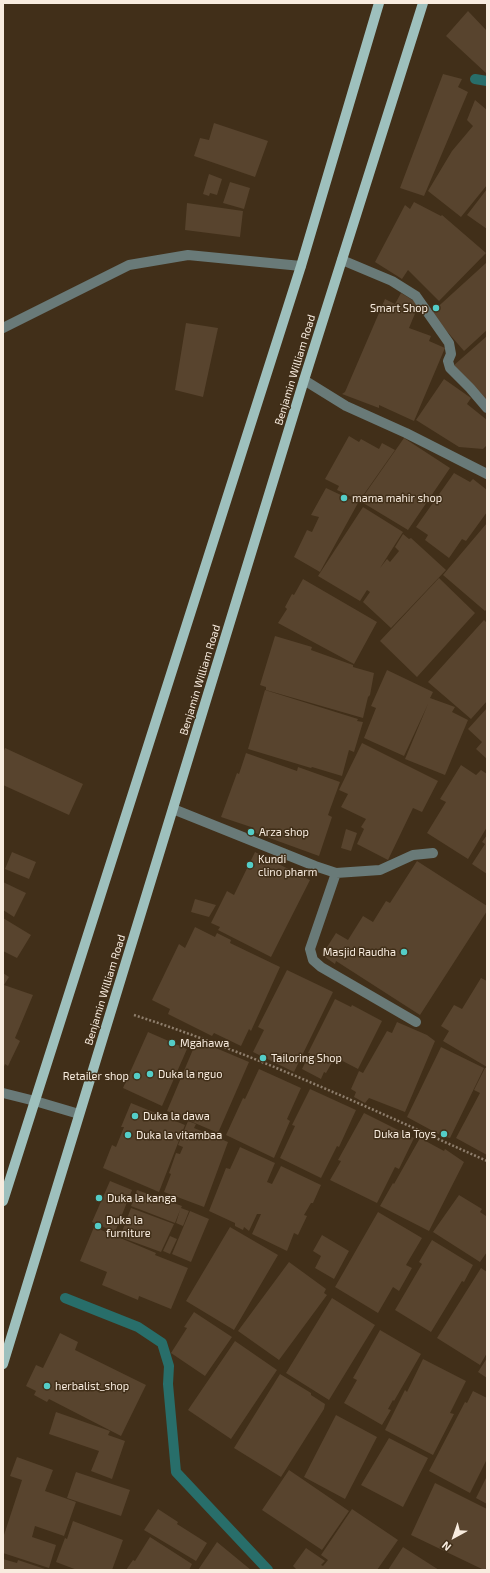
<!DOCTYPE html>
<html>
<head>
<meta charset="utf-8">
<style>
	body { margin:0 }
	#map { position:relative; width:490px; height:1573px; overflow:hidden; background:#412f19; font-family:"Exo 2",sans-serif }
	canvas { display:block }
	.frame { position:absolute; inset:0; border:4px solid #f8ecdf; pointer-events:none }
	.north { position:absolute; left:434px; top:1517px; width:40px; height:40px; -webkit-text-stroke:3px #412f19; paint-order:stroke; rotate:220deg; font-size:11px; font-weight:700; line-height:16px; text-align:center; color:#f8ecdf }
	.north::after { content:''; display:block; margin:auto; width:14px; height:18px; background:#f8ecdf; clip-path:polygon(50% 0,100% 100%,50% 72%,0 100%) }
</style>
</head>
<body>
<div id="map">
<canvas width="490" height="1573"></canvas>
<div class="frame"></div>
<div class="north">N</div>
</div>
<script>
const ctx = document.querySelector('canvas').getContext('2d');
ctx.lineJoin = 'round';
function strokePath(path, color, width, dash) { ctx.strokeStyle = color; ctx.lineWidth = width; ctx.lineCap = dash ? 'butt' : 'round'; ctx.setLineDash(dash || []); ctx.stroke(path); }
function fill(path, color) { ctx.fillStyle = color; ctx.fill(path, 'evenodd'); }
function write(font, color, halo, rows, align = 'center') {
  ctx.font = font + ' "Exo 2",sans-serif'; ctx.lineWidth = 3; ctx.setLineDash([]); ctx.textBaseline = 'middle'; ctx.strokeStyle = halo; ctx.fillStyle = color; for (const [text, x, y, turn = 0] of rows) {
    ctx.save(); ctx.translate(x, y); ctx.rotate((+turn || 0) * Math.PI / 180); ctx.textAlign = isNaN(turn) ? turn : align; if (halo) ctx.strokeText(text, 0, 0); ctx.fillText(text, 0, 0); ctx.restore();
  }
}
const stream = new Path2D(`
	M 475,79 L 487,81
	M 65,1298 L 138,1327 L 162,1343 L 169,1366 L 168,1384 L 176,1472 L 268,1570`);
const building = new Path2D(`
	M 468,11 L 487,31 L 487,74 L 446,36 Z
	M 443,74 L 462,79 L 458,87 L 468,92 L 424,196 L 400,188 Z
	M 475,100 L 487,110 L 487,185 L 461,217 L 428,191 L 452,151 L 473,126 L 467,120 Z
	M 214,123 L 268,141 L 255,177 L 194,156 L 200,138 L 209,140 Z
	M 209,174 L 222,179 L 217,195 L 210,193 L 209,196 L 203,194 Z
	M 230,182 L 250,188 L 244,209 L 223,203 Z
	M 487,189 L 487,229 L 467,215 Z
	M 414,202 L 441,216 L 442,215 L 486,253 L 439,301 L 408,270 L 402,279 L 375,262 L 405,205 L 410,209 Z
	M 187,203 L 243,211 L 240,237 L 185,230 Z
	M 486,263 L 487,330 L 464,351 L 431,313 Z
	M 401,293 L 419,304 L 409,328 L 431,336 L 429,341 L 445,348 L 414,421 L 379,405 L 379,408 L 342,394 L 345,392 L 385,299 L 395,304 Z
	M 186,323 L 218,328 L 203,397 L 175,390 Z
	M 487,336 L 487,403 L 453,366 Z
	M 444,379 L 471,398 L 467,404 L 487,420 L 487,445 L 483,449 L 459,447 L 416,420 Z
	M 349,436 L 359,442 L 361,439 L 379,449 L 382,443 L 395,450 L 362,497 L 355,495 L 354,498 L 337,490 L 339,486 L 325,479 Z
	M 404,438 L 450,468 L 408,530 L 360,501 Z
	M 454,473 L 470,482 L 473,479 L 487,490 L 487,512 L 466,541 L 462,539 L 449,558 L 425,540 L 428,535 L 416,527 Z
	M 326,488 L 358,503 L 320,572 L 294,557 L 307,530 L 312,532 L 319,517 L 311,515 Z
	M 363,507 L 403,532 L 380,568 L 387,559 L 390,562 L 399,551 L 395,547 L 403,534 L 409,539 L 411,538 L 446,570 L 391,628 L 363,602 L 370,592 L 367,590 L 360,601 L 318,576 Z
	M 487,523 L 487,609 L 485,611 L 443,575 Z
	M 439,578 L 475,613 L 417,677 L 380,641 Z
	M 303,579 L 377,622 L 354,664 L 278,623 L 287,609 L 285,607 L 292,594 L 294,595 Z
	M 484,620 L 487,623 L 487,701 L 471,719 L 428,682 Z
	M 275,636 L 312,647 L 311,650 L 353,665 L 353,667 L 374,673 L 370,695 L 368,697 L 363,718 L 266,690 L 266,687 L 260,685 Z
	M 387,670 L 433,692 L 430,698 L 455,707 L 452,712 L 468,720 L 445,775 L 405,759 L 428,704 L 404,756 L 364,738 L 376,708 L 371,706 Z
	M 265,690 L 358,719 L 357,721 L 363,722 L 354,752 L 349,750 L 342,776 L 312,767 L 311,768 L 248,749 Z
	M 487,708 L 487,759 L 476,749 L 482,742 L 468,729 Z
	M 362,743 L 438,781 L 422,812 L 413,808 L 388,860 L 357,844 L 364,829 L 361,827 L 366,819 L 341,807 L 348,794 L 339,790 Z
	M 5,748 L 83,784 L 69,815 L 3,785 L 3,753 Z
	M 246,753 L 297,771 L 298,767 L 340,782 L 328,815 L 332,817 L 319,856 L 253,832 L 254,828 L 221,817 L 237,773 L 239,774 Z
	M 461,765 L 476,775 L 481,770 L 487,774 L 487,827 L 468,859 L 427,833 L 446,802 L 440,799 Z
	M 346,829 L 357,833 L 351,851 L 341,848 Z
	M 487,835 L 487,874 L 472,864 L 485,844 L 482,842 Z
	M 12,852 L 36,862 L 29,879 L 5,869 Z
	M 255,852 L 310,880 L 271,957 L 218,930 L 220,927 L 211,923 L 227,891 L 234,895 Z
	M 417,861 L 487,906 L 487,911 L 420,1015 L 336,961 L 335,964 L 322,955 L 336,933 L 348,940 L 363,916 L 373,922 L 386,901 L 390,903 Z
	M 3,882 L 26,893 L 14,917 L 3,910 Z
	M 195,899 L 216,905 L 209,917 L 191,912 Z
	M 3,918 L 31,935 L 17,958 L 3,951 Z
	M 195,927 L 215,937 L 217,933 L 231,940 L 230,943 L 280,967 L 251,1031 L 249,1029 L 241,1046 L 214,1033 L 212,1036 L 168,1014 L 170,1009 L 152,1000 L 179,944 L 185,948 Z
	M 287,970 L 333,992 L 294,1072 L 253,1052 L 264,1030 L 258,1027 Z
	M 3,973 L 9,977 L 4,985 L 33,995 L 15,1038 L 20,1041 L 8,1066 L 5,1064 L 3,1069 Z
	M 481,978 L 487,981 L 487,1067 L 443,1041 L 449,1031 L 441,1026 L 454,1005 L 462,1009 Z
	M 335,999 L 351,1007 L 352,1005 L 382,1021 L 358,1069 L 335,1057 L 326,1073 L 324,1072 L 321,1079 L 302,1069 L 310,1053 L 308,1053 Z
	M 397,1022 L 427,1035 L 435,1041 L 405,1112 L 369,1098 L 365,1103 L 354,1097 L 356,1092 L 351,1089 L 359,1071 L 363,1073 L 387,1031 L 392,1033 Z
	M 148,1032 L 187,1049 L 162,1106 L 123,1088 Z
	M 197,1040 L 249,1062 L 218,1133 L 167,1111 Z
	M 441,1047 L 484,1068 L 450,1138 L 442,1136 L 407,1117 Z
	M 485,1068 L 487,1068 L 487,1155 L 456,1138 L 480,1093 L 474,1090 Z
	M 259,1069 L 301,1088 L 287,1119 L 290,1121 L 274,1158 L 226,1135 L 243,1098 L 245,1099 Z
	M 310,1089 L 356,1110 L 339,1147 L 337,1146 L 321,1178 L 280,1158 L 295,1126 L 292,1125 Z
	M 131,1103 L 185,1125 L 159,1192 L 103,1168 L 112,1145 L 116,1147 L 124,1127 L 121,1127 Z
	M 364,1113 L 414,1138 L 399,1169 L 395,1167 L 377,1203 L 330,1180 L 341,1161 L 338,1160 Z
	M 188,1121 L 196,1124 L 194,1128 L 228,1142 L 204,1207 L 164,1192 L 171,1174 L 169,1173 L 176,1153 L 180,1154 L 183,1147 L 178,1145 Z
	M 420,1138 L 444,1151 L 445,1149 L 464,1162 L 429,1231 L 380,1206 L 393,1183 L 394,1184 Z
	M 240,1147 L 275,1163 L 267,1182 L 272,1184 L 281,1166 L 321,1185 L 313,1203 L 311,1203 L 304,1215 L 307,1216 L 298,1235 L 294,1233 L 287,1251 L 252,1234 L 261,1214 L 257,1214 L 249,1231 L 244,1227 L 243,1230 L 235,1226 L 235,1223 L 209,1211 L 226,1168 L 230,1169 Z
	M 110,1181 L 132,1190 L 115,1232 L 92,1222 Z
	M 137,1190 L 182,1206 L 181,1208 L 189,1211 L 183,1226 L 176,1223 L 180,1210 L 175,1223 L 131,1206 Z
	M 459,1195 L 482,1209 L 480,1212 L 486,1216 L 487,1215 L 487,1252 L 480,1262 L 433,1232 Z
	M 131,1208 L 174,1224 L 161,1252 L 120,1237 Z
	M 190,1211 L 209,1219 L 191,1262 L 172,1254 Z
	M 378,1212 L 422,1238 L 406,1265 L 412,1268 L 399,1291 L 393,1287 L 378,1313 L 335,1287 Z
	M 94,1227 L 156,1253 L 155,1255 L 188,1268 L 171,1309 L 139,1296 L 138,1300 L 102,1285 L 107,1272 L 80,1261 Z
	M 230,1227 L 278,1255 L 234,1330 L 186,1301 Z
	M 322,1235 L 349,1251 L 334,1279 L 315,1268 L 321,1256 L 313,1251 Z
	M 170,1236 L 177,1239 L 170,1254 L 163,1251 Z
	M 432,1240 L 473,1265 L 464,1282 L 462,1281 L 431,1332 L 395,1310 L 422,1264 L 419,1262 Z
	M 289,1262 L 326,1289 L 324,1293 L 327,1295 L 279,1360 L 238,1331 Z
	M 481,1268 L 487,1272 L 487,1353 L 480,1365 L 437,1338 Z
	M 332,1298 L 375,1325 L 329,1400 L 286,1373 Z
	M 194,1312 L 232,1337 L 205,1376 L 171,1353 L 187,1328 L 184,1327 Z
	M 380,1330 L 421,1354 L 394,1401 L 393,1400 L 388,1409 L 391,1410 L 382,1425 L 344,1403 L 357,1380 L 353,1378 Z
	M 60,1333 L 78,1342 L 75,1350 L 146,1385 L 121,1436 L 49,1399 L 47,1402 L 34,1395 L 36,1391 L 26,1386 L 36,1365 L 43,1368 Z
	M 235,1341 L 277,1370 L 231,1439 L 188,1410 Z
	M 487,1358 L 487,1378 L 478,1372 Z
	M 423,1359 L 466,1381 L 450,1413 L 454,1414 L 433,1455 L 385,1430 L 405,1390 L 407,1392 Z
	M 280,1374 L 311,1393 L 311,1395 L 325,1404 L 324,1409 L 281,1477 L 234,1448 Z
	M 473,1391 L 487,1398 L 487,1459 L 470,1493 L 429,1471 L 465,1402 L 467,1403 Z
	M 56,1412 L 110,1431 L 108,1435 L 125,1441 L 112,1479 L 91,1471 L 99,1451 L 49,1434 Z
	M 336,1415 L 377,1437 L 345,1499 L 304,1477 Z
	M 389,1438 L 428,1458 L 403,1507 L 361,1485 Z
	M 17,1457 L 53,1470 L 45,1491 L 76,1502 L 64,1536 L 35,1526 L 32,1537 L 56,1545 L 49,1568 L 3,1553 L 3,1538 L 22,1480 L 10,1476 Z
	M 289,1470 L 349,1511 L 322,1550 L 262,1510 Z
	M 76,1472 L 130,1490 L 121,1516 L 67,1498 Z
	M 487,1476 L 487,1504 L 476,1498 Z
	M 435,1483 L 487,1509 L 487,1570 L 484,1570 L 411,1535 Z
	M 158,1509 L 178,1522 L 177,1524 L 207,1543 L 196,1561 L 144,1530 Z
	M 352,1509 L 398,1540 L 377,1570 L 297,1570 L 293,1566 L 306,1548 L 325,1561 L 321,1565 L 323,1566 L 328,1560 L 321,1555 Z
	M 73,1521 L 123,1540 L 112,1570 L 77,1570 L 56,1562 L 65,1538 L 67,1539 Z
	M 150,1537 L 192,1564 L 189,1570 L 126,1570 L 133,1560 L 135,1561 Z
	M 217,1542 L 251,1570 L 198,1570 Z
	M 403,1547 L 439,1570 L 388,1570 Z
	M 3,1559 L 17,1563 L 18,1560 L 48,1570 L 3,1570 Z`);
const path = new Path2D(`
	M 134,1015 C 255,1054 371,1109 487,1161`);
const minor = new Path2D(`
	M 342,260 L 392,281 L 416,296 L 449,343 L 451,354 L 448,361 L 450,368 L 470,388 L 487,408
	M 3,328 L 129,265 L 188,255 L 301,266
	M 304,380 L 346,406 L 406,433 L 487,474
	M 173,809 L 315,866 L 336,873 L 380,870 L 413,855 L 433,853
	M 336,873 L 310,949 L 313,960 L 321,967 L 416,1022
	M 3,1093 L 35,1101 L 79,1114`);
const major = new Path2D(`
	M 3,1201 L 301,266 L 379,3
	M 3,1364 L 304,380 L 423,3`);
const markers = [
	[436,308,4,"#54cdc7"],
	[344,498,4,"#54cdc7"],
	[251,832,4,"#54cdc7"],
	[250,865,4,"#54cdc7"],
	[404,952,4,"#54cdc7"],
	[172,1043,4,"#54cdc7"],
	[263,1058,4,"#54cdc7"],
	[150,1074,4,"#54cdc7"],
	[137,1076,4,"#54cdc7"],
	[135,1116,4,"#54cdc7"],
	[444,1134,4,"#54cdc7"],
	[128,1135,4,"#54cdc7"],
	[99,1198,4,"#54cdc7"],
	[98,1226,4,"#54cdc7"],
	[47,1386,4,"#54cdc7"]
];
const poiNames = [
	["Smart Shop",428,308,"right"],
	["mama mahir shop",352,498],
	["Arza shop",259,832],
	["Kundi",258,859],
	["clino pharm",258,872],
	["Masjid Raudha",396,952,"right"],
	["Mgahawa",180,1043],
	["Tailoring Shop",271,1058],
	["Duka la nguo",158,1074],
	["Retailer shop",129,1076,"right"],
	["Duka la dawa",143,1116],
	["Duka la Toys",436,1134,"right"],
	["Duka la vitambaa",136,1135],
	["Duka la kanga",107,1198],
	["Duka la",106,1220],
	["furniture",106,1233],
	["herbalist_shop",55,1386]
];
const streetNames = [
	["Benjamin William Road",295,370,-73],
	["Benjamin William Road",200,680,-73],
	["Benjamin William Road",105,990,-73]
];
strokePath(stream, '#286e6a', 10);
fill(building, '#58442e');
strokePath(path, '#8e7e6c', 2.5, [2, 2]);
strokePath(minor, '#697a78', 10);
strokePath(major, '#9ec0bd', 10);
for (const [x, y, r, color] of markers) { const dot = new Path2D(); dot.arc(x, y, r, 0, 2 * Math.PI); ctx.fillStyle = color; ctx.fill(dot); strokePath(dot, '#412f19', 1.5); }
write('11px', '#f8ecdf', '#412f19', poiNames, 'left');
write('11px', '#f8ecdf', '#412f19', streetNames);
</script>
</body>
</html>
